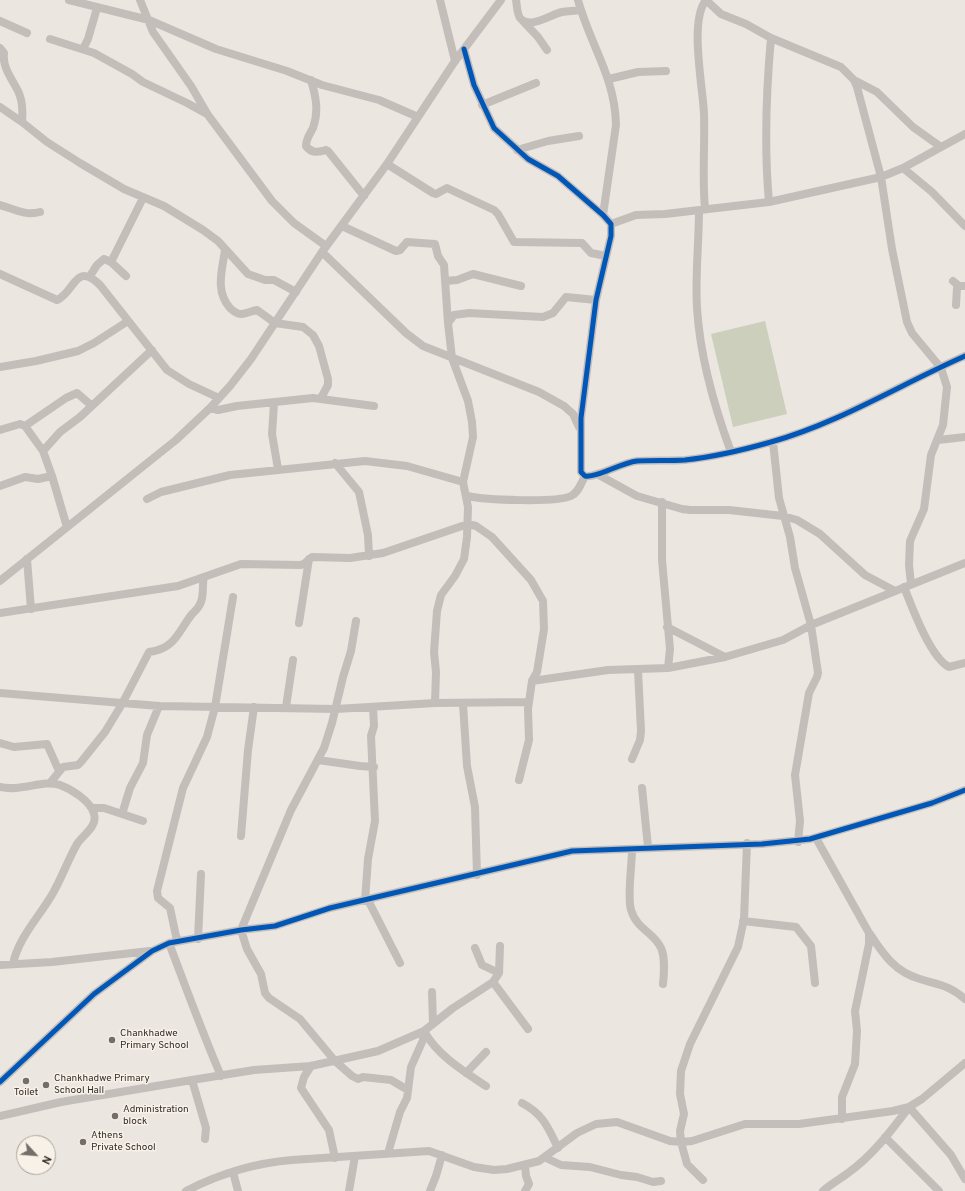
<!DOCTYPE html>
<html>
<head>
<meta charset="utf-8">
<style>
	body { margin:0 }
	#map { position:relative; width:965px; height:1191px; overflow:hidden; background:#ebe6e0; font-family:Overpass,sans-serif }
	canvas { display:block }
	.north { position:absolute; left:16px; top:1135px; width:40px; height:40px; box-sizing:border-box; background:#f7f1e8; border:1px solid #a9a29b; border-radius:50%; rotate:116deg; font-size:11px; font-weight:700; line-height:16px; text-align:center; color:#342c28 }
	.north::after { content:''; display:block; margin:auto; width:14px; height:18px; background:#746d68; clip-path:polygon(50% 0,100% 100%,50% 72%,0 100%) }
</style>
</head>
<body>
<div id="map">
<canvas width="965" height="1191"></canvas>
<div class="north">N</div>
</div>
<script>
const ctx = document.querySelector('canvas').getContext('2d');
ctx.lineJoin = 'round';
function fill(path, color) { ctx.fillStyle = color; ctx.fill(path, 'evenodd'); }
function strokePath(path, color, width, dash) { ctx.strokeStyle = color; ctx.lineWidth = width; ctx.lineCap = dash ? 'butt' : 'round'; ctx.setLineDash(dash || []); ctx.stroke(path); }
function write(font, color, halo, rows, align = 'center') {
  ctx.font = font + ' Overpass,sans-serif'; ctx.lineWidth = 3; ctx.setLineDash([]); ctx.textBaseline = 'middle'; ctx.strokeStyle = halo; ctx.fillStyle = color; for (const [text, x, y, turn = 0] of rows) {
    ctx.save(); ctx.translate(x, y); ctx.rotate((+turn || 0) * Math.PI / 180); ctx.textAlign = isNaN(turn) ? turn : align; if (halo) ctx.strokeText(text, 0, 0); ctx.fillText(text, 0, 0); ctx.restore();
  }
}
const green = new Path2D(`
	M 765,321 L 787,414 L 733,427 L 711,334 Z`);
const minor = new Path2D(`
	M 69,0 L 149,20 L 216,49 L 287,71 L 322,85 L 379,100 L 418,117
	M 140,0 L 153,32 L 165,49 L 191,86 L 208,115 L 272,201 L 294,223 L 326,246
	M 440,0 L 455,61
	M 516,0 C 517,5 517,14 520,18 C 530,30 551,14 562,12 C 568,11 574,11 580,10
	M 578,0 C 590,45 615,76 616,125 L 603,215
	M 706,0 L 721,14 L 746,24 L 771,38 L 841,67 L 854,80 L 857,87 L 881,177 L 892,249 L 907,322 L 912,333 L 941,368 L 947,387 L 943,425 L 931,455 L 924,509 L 910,541 L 909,565 L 911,584
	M 522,20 L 538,37 L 547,50
	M 0,21 L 27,33
	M 50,39 L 94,53 L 132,74 L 143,82 L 187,103 L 207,114
	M 0,48 L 4,53 C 2,67 12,79 18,91 C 23,101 23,111 22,122
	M 83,49 L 88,39 L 97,8
	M 464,49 L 474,85 L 494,128 L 528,159 L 558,176 L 603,215 L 611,224 L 611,236 L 596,300 L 581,418 L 581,472 L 585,476 C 597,478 620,463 637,461 C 653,460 669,461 685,460 C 714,457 743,450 771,442 C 839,423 901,384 965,356
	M 609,79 L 638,72 L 666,71
	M 311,80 C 316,97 319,111 313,128 C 310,134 306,139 306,146 C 312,154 318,152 326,150 L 328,151 L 364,196
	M 854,80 L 877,92 L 913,127 L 941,147
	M 482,105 L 536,83
	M 0,107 L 22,122 L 47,142 L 80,163 L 124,189 L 164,206 L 203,230 L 218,241 L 248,274 L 265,280 L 274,280 L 296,292
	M 517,150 L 548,141 L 579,136
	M 387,164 L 433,193 L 436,194 L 447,188 L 494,210 L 498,214 L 514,242 L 582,243 L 591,253 L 606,256
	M 903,168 L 932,192 L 965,226
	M 769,202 C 764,147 766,93 771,38
	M 0,205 C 14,209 25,216 40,212
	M 705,209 C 702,177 705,146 704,114 C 703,87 689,21 706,0
	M 699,210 C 699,242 695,276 697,308 C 700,357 714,406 731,452
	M 611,224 L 636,215 L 665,214 L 769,202 L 881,177 L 903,168 L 965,134
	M 342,226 L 396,251 L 400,250 L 407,242 L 435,244 L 438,256 L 444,265 L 448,323
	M 225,250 C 222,271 215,291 230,308 C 233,311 237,314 241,314 C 246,314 251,311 257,310 L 275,323 L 303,327 L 313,335 L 319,346 L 328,379 L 328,385 L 321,398
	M 322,252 L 406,333 L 423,346 L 539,392 L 564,406 L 573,414 L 579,427
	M 111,262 L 143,198
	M 0,274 L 57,300 C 75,292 75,261 100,285 L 167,370 L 189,384 L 219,398
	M 90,276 L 97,265 L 104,259 L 111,262 L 126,276
	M 446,281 L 457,280 L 473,274 L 521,286
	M 953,281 L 959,286 L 965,286
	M 956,305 L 957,288 L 959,286
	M 0,367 L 36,361 L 78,351 L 94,343 L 128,321
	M 274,403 L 272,434 L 278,469
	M 210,408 L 218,410 L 237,406 L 313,398 L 374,406
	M 25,426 L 66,398 L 77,393 L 92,406
	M 0,430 L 20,424 L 25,426 L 43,451 L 52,476 L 67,527
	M 938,440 L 965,437
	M 773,442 L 779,498 L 790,537 L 795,568 L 811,625 L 818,673 L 817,677 L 809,693 L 795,775 L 800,821 L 798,842
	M 43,451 L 60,432 L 80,417 L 152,350
	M 335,463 L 359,492 L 368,535 L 369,556
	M 597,474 L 637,496 L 682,509 L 690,510 L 729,510 L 783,516 L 797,520 L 820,534 L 865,575 L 895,591
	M 0,486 L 25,477 L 38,479 L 52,476
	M 467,496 C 485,500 556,503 571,496 C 579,492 581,483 585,476
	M 147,499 L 161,492 L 230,475 L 365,461 L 407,466 L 463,482
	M 662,502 L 662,560 L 670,649 L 668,668
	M 27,559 L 31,609
	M 0,581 L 176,440 L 210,408 L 230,386 L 251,359 L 322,252 L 387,164 L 455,61 L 501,0
	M 904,587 C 912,607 930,657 949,667 L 965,663
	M 0,613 L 178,586 L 241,564 L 301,565 L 305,563 L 312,557 L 350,558 L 383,553 L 468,524 L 476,526 L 492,537 L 531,580 L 543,601 L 544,629 L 537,672 L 532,681 L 528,709 L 529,740 L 519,780
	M 356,621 L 351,651 L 343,677 L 332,723 L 324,748 L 291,810 L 241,930 L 247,949 L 261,974 L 265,993 L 269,998 L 300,1019 L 335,1061 L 352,1076 L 358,1079 L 363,1077 L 391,1080 L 408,1090
	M 299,623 L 309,559
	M 667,627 L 725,657
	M 532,681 L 608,670 L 668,668 L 725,657 L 783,640 L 811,625 L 965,563
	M 0,693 L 159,706 L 336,709 L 435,703 L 529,702
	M 435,703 L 436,672 L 434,652 L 437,611 L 441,595 L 455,576 L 464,559 L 467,537 L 468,507 L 463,482 L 473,437 L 472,422 L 468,401 L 452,358 L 448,323 L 454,315 L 469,313 L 543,317 L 553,313 L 566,297 L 596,300
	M 463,704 L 467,766 L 475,807 L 477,875
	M 286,707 L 293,660
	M 0,743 L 14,747 L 47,744 L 59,771
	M 632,759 L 640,740 L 641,731 L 638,670
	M 318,760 L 360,766 L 374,767
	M 50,783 L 63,767 L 78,765 L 81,762 L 105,732 L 122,704 L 149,652 C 175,649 178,632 192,614 C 196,610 199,608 201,602 C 204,594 202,585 204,577
	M 0,787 C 22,792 43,779 60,785 C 71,789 91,801 94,814 C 98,826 83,835 77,844 C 68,860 62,877 53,893 C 40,916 18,938 13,964
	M 642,788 L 648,847
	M 92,808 L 104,808 L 143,821
	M 122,814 L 130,788 L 143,763 L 147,735 L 159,706
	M 241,836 L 248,750 L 254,707
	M 816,838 L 869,933 L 869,944 L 855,1011 L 857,1031 L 855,1064 L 842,1097 L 842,1119
	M 632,849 C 632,866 627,896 631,910 C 637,930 654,932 661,948 C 665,956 664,975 663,984
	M 368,900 L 400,963
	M 365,901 L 368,859 L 375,821 L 371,736 L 374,726 L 373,707
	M 743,921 L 796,927 L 811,946 L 815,983
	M 870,934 C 883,954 895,972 920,979 C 939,985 949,985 965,999
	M 198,939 L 201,874
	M 179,941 L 176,936 L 170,908 L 158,898 L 157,891 L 183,788 L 207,737 L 215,707 L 233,597
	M 169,943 C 186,988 202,1032 221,1076
	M 500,946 L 499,973 L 493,982 L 528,1029
	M 475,948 L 482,965 L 499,973
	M 0,965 L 52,962 L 150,951
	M 432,992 L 433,1024
	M 424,1031 C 437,1055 463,1071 486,1086
	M 311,1066 L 304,1077 L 301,1088 L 329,1130 L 335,1158
	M 466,1073 L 486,1052
	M 192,1080 L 206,1128 L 205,1139
	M 0,1082 L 94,994 L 152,951 L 169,943 L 241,930 L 275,926 L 330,908 L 572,851 L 762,844 L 810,839 L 932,803 L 965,790
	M 522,1103 C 543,1114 548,1127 558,1148
	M 0,1116 L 61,1102 L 192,1080 L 254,1070 L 311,1066 L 378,1051 L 424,1031 L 453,1008 L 493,982
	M 885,1137 L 939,1191
	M 388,1153 L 400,1112 L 407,1098 L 411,1067 L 423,1040 L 424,1031
	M 546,1158 L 561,1165 L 590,1167 L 621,1175 L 637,1177 L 653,1182 L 661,1181
	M 525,1165 L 526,1176 L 529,1184 L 525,1191
	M 233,1172 L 238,1191
	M 703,1180 L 687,1164 L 681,1142 L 680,1131 L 684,1114 L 680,1094 L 681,1071 L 690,1044 L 738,947 L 744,919 L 747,843
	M 186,1191 C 219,1174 255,1163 292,1160 L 429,1151 L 474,1167 L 494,1170 L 507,1169 L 539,1161 L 577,1133 L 596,1124 L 617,1122 L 670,1141 L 681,1142 L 692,1141 L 745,1124 L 799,1124 L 893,1111 L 909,1107 L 922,1099 L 965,1063
	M 349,1191 L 355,1156
	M 430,1191 L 436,1176 L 442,1155
	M 823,1191 C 831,1184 840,1179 848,1173 C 872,1156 892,1130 909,1107 L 951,1155 L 965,1179`);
const cycleway = new Path2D(`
	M 464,49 L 474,85 L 494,128 L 528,159 L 558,176 L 603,215 L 611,224 L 611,236 L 596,300 L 581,418 L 581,472 L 585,476 C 597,478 620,463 637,461 C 653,460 669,461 685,460 C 714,457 743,450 771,442 C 839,423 901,384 965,356
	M 0,1082 L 94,994 L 152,951 L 169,943 L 241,930 L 275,926 L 330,908 L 572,851 L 762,844 L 810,839 L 932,803 L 965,790`);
const markers = [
	[112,1040,4,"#746d68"],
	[26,1081,4,"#746d68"],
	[46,1085,4,"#746d68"],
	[115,1116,4,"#746d68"],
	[83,1142,4,"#746d68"]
];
const poiNames = [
	["Chankhadwe",120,1034],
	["Primary School",120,1046],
	["Chankhadwe Primary",54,1079],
	["School Hall",54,1091],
	["Toilet",26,1093,"center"],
	["Administration",123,1110],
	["block",123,1122],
	["Athens",91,1136],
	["Private School",91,1148]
];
fill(green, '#cbcfbc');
strokePath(minor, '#c3beb9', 8);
strokePath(cycleway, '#0057b8', 5);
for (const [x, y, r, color] of markers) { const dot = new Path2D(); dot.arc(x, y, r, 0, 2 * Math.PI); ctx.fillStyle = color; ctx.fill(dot); strokePath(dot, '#f7f1e8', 1.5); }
write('10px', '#342c28', '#f7f1e8', poiNames, 'left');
</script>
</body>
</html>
